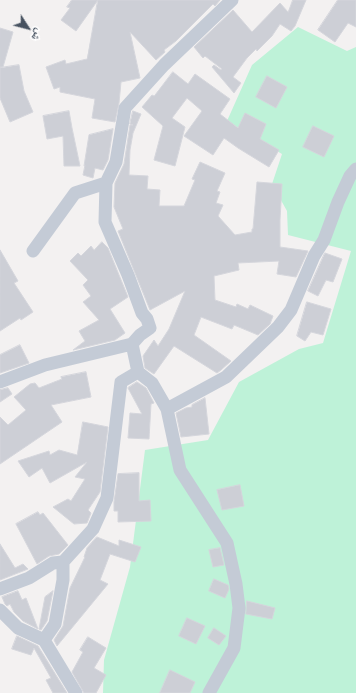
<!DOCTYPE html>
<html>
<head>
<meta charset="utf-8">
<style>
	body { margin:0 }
	#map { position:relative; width:356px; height:693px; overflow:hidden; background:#f3f1f1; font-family:"DM Sans","Noto Naskh Arabic",sans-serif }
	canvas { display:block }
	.north { position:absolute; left:8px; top:8px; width:40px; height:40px; -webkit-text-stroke:3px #fff; paint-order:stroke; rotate:126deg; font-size:11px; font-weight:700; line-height:16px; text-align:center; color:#475260 }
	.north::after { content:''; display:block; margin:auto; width:14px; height:18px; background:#475260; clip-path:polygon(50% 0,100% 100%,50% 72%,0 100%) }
</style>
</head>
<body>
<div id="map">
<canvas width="356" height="693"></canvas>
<div class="north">ش</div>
</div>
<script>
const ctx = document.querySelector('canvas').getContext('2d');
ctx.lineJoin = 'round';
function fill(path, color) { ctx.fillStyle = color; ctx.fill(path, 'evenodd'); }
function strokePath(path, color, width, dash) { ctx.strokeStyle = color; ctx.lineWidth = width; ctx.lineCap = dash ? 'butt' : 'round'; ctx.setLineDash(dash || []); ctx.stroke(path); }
const green = new Path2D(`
	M 298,27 L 347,51 L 356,47 L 356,693 L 103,693 L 104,660 L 130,567 L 145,450 L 208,440 L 239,382 L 299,349 L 323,343 L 351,251 L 288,235 L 287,211 L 272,184 L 282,154 L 227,121 L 252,65 Z`);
const building = new Path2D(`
	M 72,0 L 98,0 L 76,31 L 61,20 L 70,8 L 67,7 Z
	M 98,0 L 220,0 L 215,6 L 213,4 L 176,41 L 164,50 L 165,52 L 156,60 L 130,32 L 140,78 L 121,82 L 119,103 L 115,122 L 92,118 L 95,99 L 60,92 L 60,87 L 54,89 L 46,67 L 65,60 L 66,64 L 87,59 Z
	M 293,0 L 306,0 L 295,26 L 291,31 L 280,24 L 272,36 L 257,51 L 256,49 L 247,58 L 233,77 L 241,83 L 234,93 L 212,67 L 214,65 L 221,70 L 222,69 L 205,56 L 203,58 L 194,47 L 233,10 L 252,32 L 280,3 L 288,12 Z
	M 338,0 L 356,0 L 356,27 L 348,23 L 335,42 L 318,30 Z
	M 0,28 L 13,32 L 3,67 L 0,67 Z
	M 19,65 L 24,91 L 33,112 L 10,122 L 0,98 L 0,68 Z
	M 173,72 L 188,84 L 195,74 L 230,99 L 220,114 L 238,128 L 245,113 L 266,124 L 260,139 L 279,150 L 269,167 L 238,148 L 224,138 L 213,155 L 184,136 L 202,111 L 187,98 L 172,118 L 185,127 L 175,166 L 154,160 L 163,126 L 142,107 L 152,95 L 154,96 Z
	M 267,76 L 287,87 L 276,108 L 256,97 Z
	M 69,111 L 72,128 L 80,166 L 64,166 L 63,136 L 47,139 L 43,116 Z
	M 133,111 L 141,114 L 133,133 L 130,150 L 129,175 L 148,176 L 147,189 L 160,190 L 159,206 L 184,206 L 195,180 L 192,179 L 200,162 L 225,173 L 217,191 L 220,192 L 216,203 L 223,205 L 218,216 L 235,235 L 252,232 L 252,229 L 253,229 L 257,182 L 282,184 L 280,220 L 280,247 L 308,251 L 296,277 L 277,274 L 279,261 L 238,263 L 239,270 L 214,276 L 215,300 L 236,307 L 237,304 L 248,309 L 250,305 L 273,316 L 270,324 L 258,335 L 234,325 L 232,329 L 201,317 L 194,335 L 231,361 L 221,370 L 217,373 L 174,346 L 154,374 L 145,368 L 143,356 L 154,340 L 158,346 L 169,329 L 185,291 L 150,310 L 118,231 L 123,229 L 114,207 L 115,183 L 124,164 L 130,125 L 133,125 L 130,124 Z
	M 313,126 L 334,136 L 324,157 L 303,147 Z
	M 113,129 L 108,160 L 103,170 L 95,168 L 93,178 L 83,175 L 85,165 L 84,166 L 89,135 Z
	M 102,242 L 108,248 L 128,297 L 110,309 L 125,333 L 115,340 L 73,350 L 85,341 L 79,331 L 99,320 L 83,302 L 91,296 L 83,285 L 88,280 L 70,261 L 78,253 L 81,256 L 91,246 L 94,250 Z
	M 0,250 L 18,281 L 14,283 L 33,312 L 21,320 L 20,318 L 0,331 Z
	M 325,253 L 342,259 L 333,282 L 326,280 L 318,296 L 308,291 Z
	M 307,302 L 331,309 L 323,335 L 311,332 L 305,341 L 297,336 Z
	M 20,345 L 29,363 L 0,373 L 0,355 Z
	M 86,372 L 91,397 L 51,405 L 62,422 L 0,464 L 0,417 L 8,425 L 26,410 L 14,397 L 30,384 L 35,383 L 39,388 L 62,379 L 61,377 Z
	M 137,382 L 146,388 L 154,403 L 151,404 L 149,439 L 128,438 L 130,413 L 142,414 L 128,388 Z
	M 8,388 L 12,394 L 0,402 L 0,390 Z
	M 205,398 L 209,434 L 181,437 L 176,413 L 186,408 L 192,407 L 192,405 Z
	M 83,422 L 108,427 L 100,492 L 88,510 L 91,513 L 87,523 L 74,524 L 53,507 L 68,499 L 71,501 L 85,479 L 75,477 L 87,462 L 50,483 L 42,468 L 29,477 L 18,461 L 49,451 L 50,455 L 59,450 L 77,455 Z
	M 139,473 L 139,501 L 150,500 L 151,521 L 118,522 L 118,511 L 114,511 L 114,502 L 118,474 Z
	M 240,485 L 244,506 L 222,510 L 217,490 Z
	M 38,512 L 40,515 L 43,513 L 68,545 L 59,554 L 49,556 L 37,564 L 16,524 Z
	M 97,537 L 119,546 L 119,540 L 141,547 L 135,562 L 110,554 L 100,580 L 108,584 L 57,646 L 54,640 L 63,626 L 70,588 L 85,557 L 84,557 L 87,548 Z
	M 0,544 L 15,568 L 23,564 L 28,569 L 0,580 Z
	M 220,548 L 224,565 L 213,567 L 209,550 Z
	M 214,579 L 228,585 L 229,589 L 225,598 L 209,591 Z
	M 18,591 L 22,600 L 26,598 L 38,629 L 23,621 L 14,612 L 10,604 L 7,606 L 5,604 L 2,597 Z
	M 53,591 L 47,621 L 41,630 L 39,629 L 45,597 Z
	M 247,601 L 275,608 L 272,619 L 246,614 Z
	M 187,618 L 205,626 L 196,644 L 179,636 Z
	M 214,628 L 226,636 L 219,645 L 208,638 Z
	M 17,636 L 38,646 L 67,693 L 53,693 L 46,680 L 51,678 L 34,648 L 31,655 L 12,649 Z
	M 88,637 L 106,648 L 94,668 L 106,675 L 96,693 L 84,693 L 72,672 L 83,652 L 80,650 Z
	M 170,670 L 195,682 L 190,693 L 160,693 Z`);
const minor = new Path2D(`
	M 33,251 L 75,193 L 106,183
	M 138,372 L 152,383 L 167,409 L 180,470 L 227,543 L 236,584 L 239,608 L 234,648 L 209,693
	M 0,382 L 45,365 L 132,344 L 140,335 L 150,328 L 147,319 L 142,313 L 128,275 L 105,222 L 106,183 L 116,162 L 125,108 L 164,65 L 232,0
	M 167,409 L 226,377 L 278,327 L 291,310 L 314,256 L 324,240 L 338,202 L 350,176 L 356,169
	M 0,589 L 29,578 L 53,563 L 63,562 L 93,529 L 107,498 L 121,382 L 138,372 L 132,344
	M 0,610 L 18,628 L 44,640 L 76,693
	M 44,640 L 55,624 L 63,580 L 63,562`);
fill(green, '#bef2d8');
fill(building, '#cdcfd6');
strokePath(building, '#d5d6dc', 1);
strokePath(minor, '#c4cbd6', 13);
</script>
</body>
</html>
